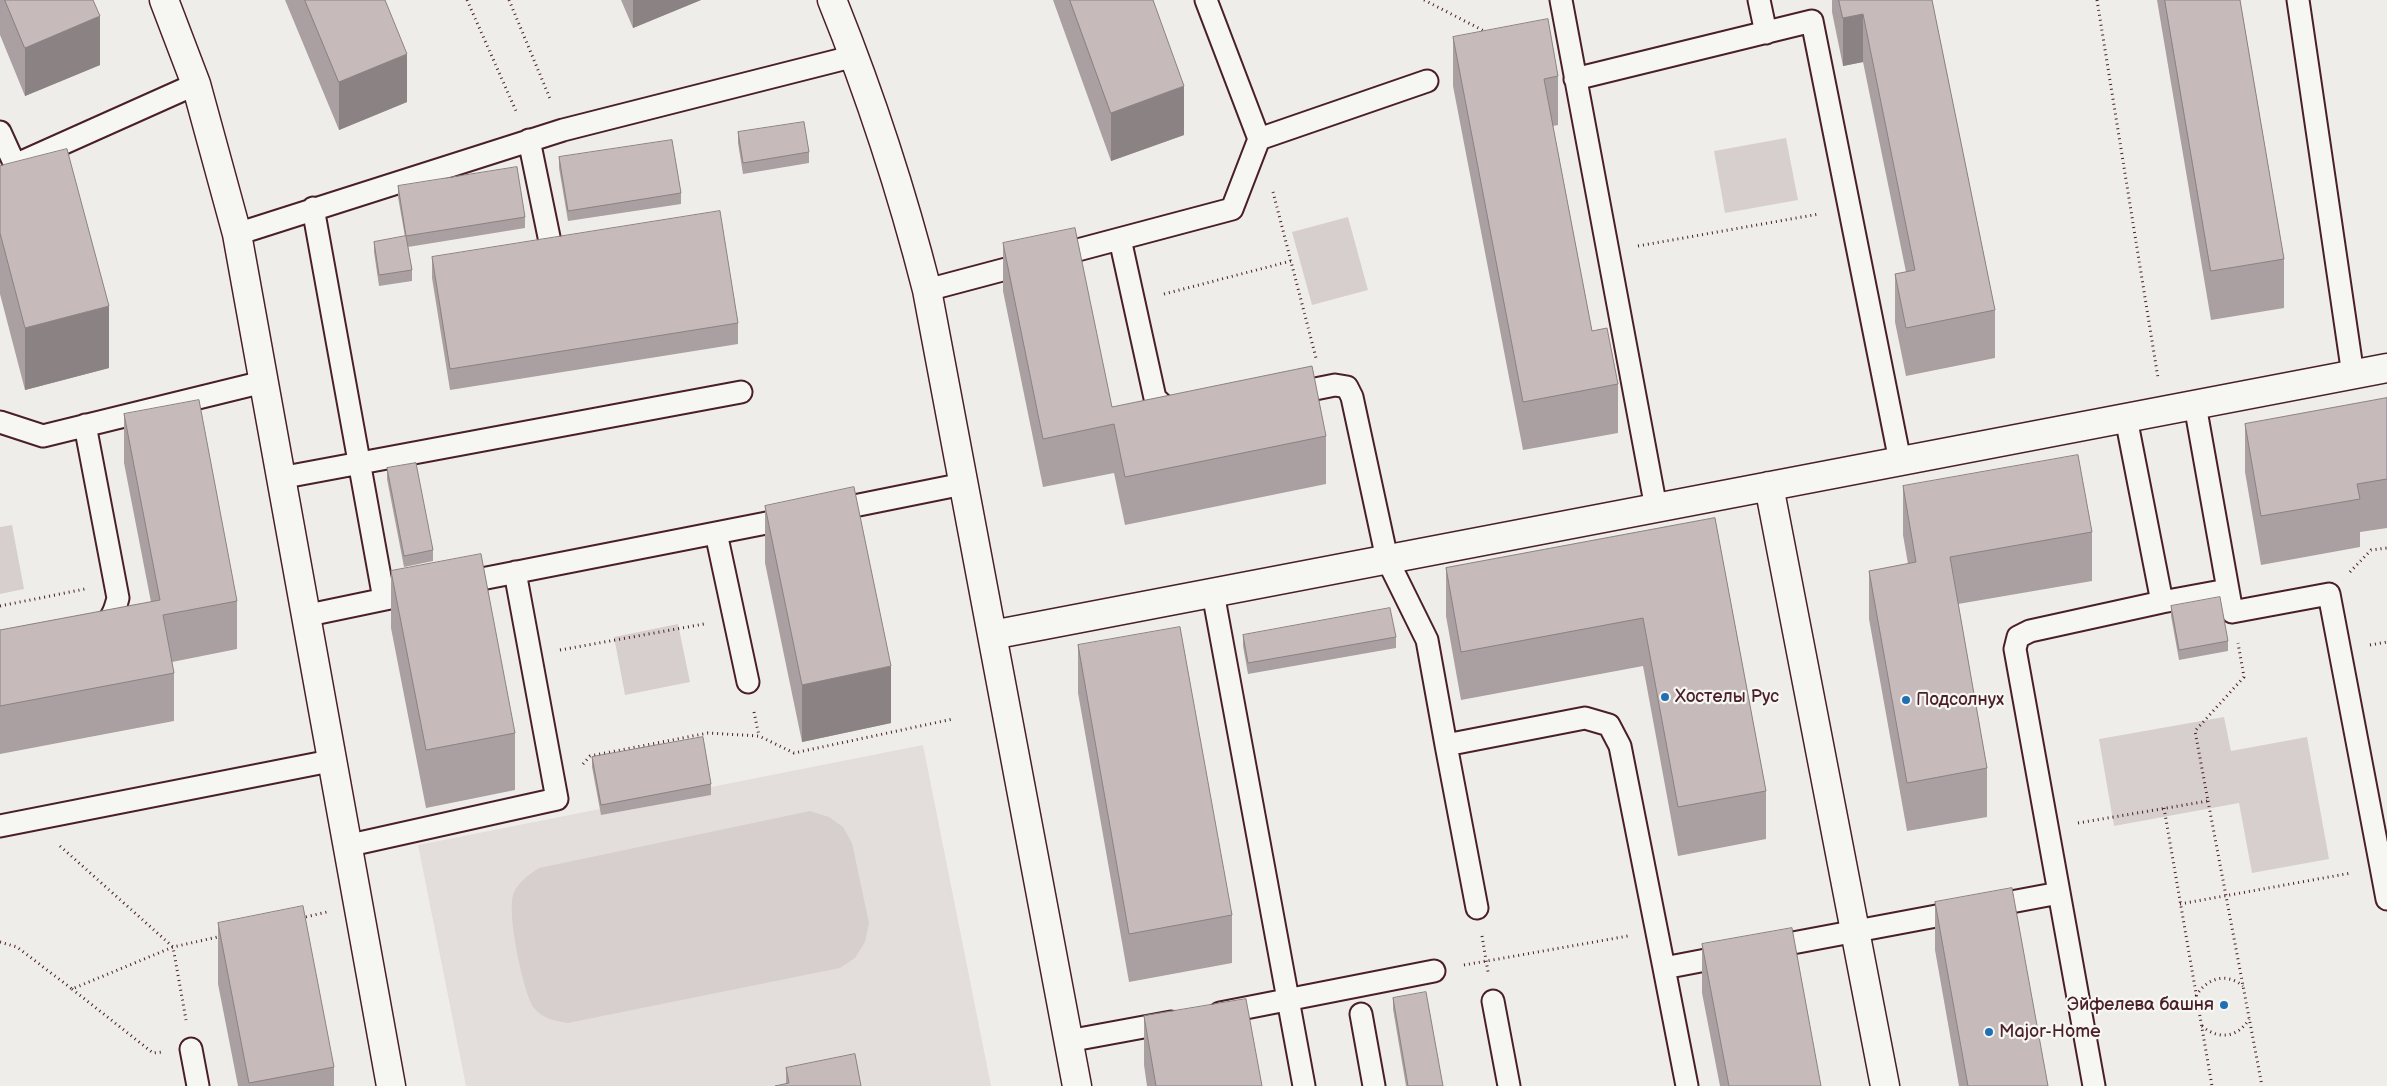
<!DOCTYPE html>
<html>
<head>
<meta charset="utf-8">
<style>
	body { margin:0 }
	canvas { display:block; background:#efedea }
</style>
</head>
<body>
<canvas width="2387" height="1086"></canvas>
<script>
const ctx = document.querySelector('canvas').getContext('2d');
ctx.lineJoin = 'round';
function fill(path, color) { ctx.fillStyle = color; ctx.fill(path, 'evenodd'); }
function strokePath(path, color, width, dash) { ctx.strokeStyle = color; ctx.lineWidth = width; ctx.lineCap = dash ? 'butt' : 'round'; ctx.setLineDash(dash || []); ctx.stroke(path); }
function write(font, color, halo, rows, align = 'center') {
  ctx.font = font + ' "Balsamiq Sans",sans-serif'; ctx.lineWidth = 4.5; ctx.setLineDash([]); ctx.textBaseline = 'middle'; ctx.strokeStyle = halo; ctx.fillStyle = color; for (const [text, x, y, turn = 0] of rows) {
    ctx.save(); ctx.translate(x, y); ctx.rotate((+turn || 0) * Math.PI / 180); ctx.textAlign = isNaN(turn) ? turn : align; if (halo) ctx.strokeText(text, 0, 0); ctx.fillText(text, 0, 0); ctx.restore();
  }
}
const built = new Path2D(`
	M 923,745 L 991,1086 L 466,1086 L 418,845 Z`);
const green = new Path2D(`
	M 1786,138 L 1798,200 L 1725,213 L 1714,151 Z
	M 1348,217 L 1368,290 L 1312,305 L 1292,232 Z
	M 12,525 L 24,589 L 0,594 L 0,527 Z
	M 678,624 L 690,682 L 625,695 L 614,637 Z
	M 2224,717 L 2231,751 L 2307,737 L 2329,859 L 2252,873 L 2239,803 L 2114,826 L 2099,739 Z
	M 810,811 L 829,817 L 843,827 L 852,843 L 869,923 L 865,942 L 855,958 L 840,968 L 568,1023 C 555,1021 543,1019 534,1008 C 523,993 507,913 513,895 C 517,883 528,875 539,868 Z`);
const path = new Path2D(`
	M 467,0 L 516,111
	M 509,0 L 551,101
	M 1424,0 L 1488,33
	M 2097,0 L 2158,378
	M 1273,192 L 1316,358
	M 1638,246 L 1819,214
	M 1164,294 L 1291,261
	M 2350,572 L 2371,550 L 2387,548
	M 0,606 L 85,589
	M 2370,645 L 2387,642
	M 560,650 L 704,624
	M 754,712 L 759,736
	M 583,764 L 590,756 L 708,733 L 759,736 L 794,753 L 953,719
	M 2208,801 L 2262,1086
	M 2164,808 L 2212,1086
	M 2078,823 L 2208,801 L 2195,731 L 2244,677 L 2238,643
	M 60,846 L 173,947 L 186,1020
	M 2180,904 L 2351,873
	M 301,918 L 327,912
	M 1482,936 L 1488,972
	M 0,942 L 17,947 L 72,989 L 173,947 L 222,936
	M 1464,965 L 1628,936
	M 72,989 L 153,1053 L 162,1052
	M 2196,996 C 2207,978 2226,972 2243,986
	M 2202,1026 C 2218,1040 2238,1038 2249,1019`);
const service = new Path2D(`
	M 1206,0 L 1259,139
	M 1561,0 L 1656,508
	M 1759,0 L 1766,33
	M 2298,0 L 2353,375
	M 1575,79 L 1812,21 L 1900,461
	M 0,132 L 15,165 L 196,84
	M 529,140 L 549,237
	M 313,208 L 384,599
	M 237,234 L 563,130 L 855,56
	M 1120,239 L 1155,398 L 1170,412 L 1179,413
	M 927,290 L 1232,209 L 1259,139 L 1427,81
	M 1290,394 L 1335,385 L 1347,387 L 1352,397 L 1387,559 L 1427,640 L 1446,745 L 1585,718 L 1609,725 L 1620,746 L 1664,968
	M 2195,405 L 2232,612 L 2329,594 L 2381,867 L 2387,866
	M 0,422 L 43,436 L 263,382
	M 85,425 L 118,598 C 115,610 111,624 97,627
	M 280,478 L 741,392
	M 829,511 L 963,484
	M 716,533 L 748,682
	M 456,584 L 792,518
	M 1213,593 L 1304,1086
	M 2162,602 L 2227,590
	M 304,616 L 419,592
	M 1446,745 L 1477,908
	M 0,826 L 330,761
	M 346,846 L 557,799 L 515,572
	M 2381,867 L 2387,899
	M 1766,948 L 2059,893
	M 1493,1001 L 1509,1086
	M 1220,1013 L 1434,971
	M 1361,1014 L 1374,1086
	M 1068,1041 L 1171,1022
	M 191,1049 L 198,1086
	M 1687,1086 L 1664,968 L 1732,955
	M 2094,1086 L 2015,649 L 2018,637 L 2030,631 L 2162,602 L 2126,418`);
const minor = new Path2D(`
	M 164,0 L 196,84 L 237,234 L 391,1086
	M 832,0 C 870,94 902,192 927,290 L 1077,1086
	M 1769,486 L 1885,1086
	M 992,635 L 2387,368`);
const wall = new Path2D(`
	M 0,0 L 93,0 L 100,65 L 25,96 L 0,35 Z
	M 285,0 L 385,0 L 407,102 L 339,130 Z
	M 621,0 L 701,0 L 633,28 Z
	M 1053,0 L 1153,0 L 1184,135 L 1111,161 Z
	M 1832,0 L 1932,0 L 1995,310 L 1995,358 L 1906,376 L 1895,322 L 1895,274 L 1906,272 L 1863,62 L 1843,66 L 1832,12 Z
	M 2157,0 L 2240,0 L 2284,259 L 2284,308 L 2211,320 Z
	M 1453,37 L 1558,76 L 1558,125 L 1553,126 L 1592,331 L 1618,384 L 1618,433 L 1523,450 L 1453,86 Z
	M 738,132 L 809,152 L 809,163 L 743,174 L 738,143 Z
	M 559,157 L 681,193 L 681,204 L 568,221 L 559,168 Z
	M 0,166 L 109,368 L 25,390 L 0,294 Z
	M 398,186 L 525,217 L 525,228 L 408,247 L 412,270 L 412,281 L 379,286 L 374,252 L 374,242 L 405,237 L 398,197 Z
	M 1003,243 L 1112,407 L 1326,436 L 1326,484 L 1125,525 L 1114,473 L 1043,487 L 1003,291 Z
	M 432,257 L 738,323 L 738,344 L 450,390 L 432,278 Z
	M 2387,398 L 2387,528 L 2360,532 L 2360,547 L 2261,565 L 2245,472 L 2245,424 Z
	M 124,414 L 237,601 L 237,649 L 172,662 L 174,673 L 174,721 L 0,754 L 0,630 L 151,602 L 124,463 Z
	M 387,468 L 433,550 L 433,561 L 404,567 L 387,479 Z
	M 1903,486 L 2092,532 L 2092,581 L 1958,604 L 1987,768 L 1987,817 L 1907,831 L 1869,619 L 1869,571 L 1908,564 L 1903,535 Z
	M 765,506 L 891,723 L 802,742 L 765,563 Z
	M 1715,518 L 1766,791 L 1766,839 L 1678,856 L 1643,666 L 1461,700 L 1446,616 L 1446,568 Z
	M 391,571 L 515,733 L 515,790 L 426,808 L 391,628 Z
	M 2171,606 L 2228,641 L 2228,651 L 2179,660 L 2171,616 Z
	M 1243,635 L 1396,637 L 1396,648 L 1248,674 L 1243,646 Z
	M 1078,645 L 1232,915 L 1232,963 L 1129,982 L 1078,693 Z
	M 592,757 L 711,784 L 711,795 L 601,815 L 592,767 Z
	M 1935,902 L 2048,1086 L 1959,1086 L 1935,950 Z
	M 218,923 L 334,1067 L 334,1086 L 238,1086 L 218,984 Z
	M 1702,944 L 1821,1086 L 1720,1086 L 1702,993 Z
	M 1393,998 L 1443,1086 L 1406,1086 L 1393,1009 Z
	M 1144,1016 L 1262,1086 L 1147,1086 L 1144,1065 Z
	M 786,1068 L 861,1086 L 786,1084 Z`);
const shadedWall = new Path2D(`
	M 633,0 L 701,0 L 633,28 Z
	M 1863,14 L 1863,62 L 1843,66 L 1843,18 Z
	M 100,16 L 100,65 L 25,96 L 25,48 Z
	M 407,54 L 407,102 L 339,130 L 339,82 Z
	M 1184,86 L 1184,135 L 1111,161 L 1111,113 Z
	M 109,306 L 109,368 L 25,390 L 25,328 Z
	M 891,666 L 891,723 L 802,742 L 802,685 Z`);
const building = new Path2D(`
	M 5,0 L 93,0 L 100,16 L 25,48 Z
	M 305,0 L 385,0 L 407,54 L 339,82 Z
	M 1070,0 L 1153,0 L 1184,86 L 1111,113 Z
	M 1839,0 L 1932,0 L 1995,310 L 1906,328 L 1895,274 L 1915,270 L 1863,14 L 1843,18 Z
	M 2165,0 L 2240,0 L 2284,259 L 2211,271 Z
	M 1548,19 L 1558,76 L 1544,79 L 1592,331 L 1607,328 L 1618,384 L 1523,402 L 1453,37 Z
	M 804,122 L 809,152 L 743,163 L 738,132 Z
	M 672,140 L 681,193 L 568,211 L 559,157 Z
	M 67,149 L 109,306 L 25,328 L 0,233 L 0,166 Z
	M 517,167 L 525,217 L 406,236 L 398,186 Z
	M 720,211 L 738,323 L 450,369 L 432,257 Z
	M 1075,228 L 1112,407 L 1312,366 L 1326,436 L 1125,477 L 1114,424 L 1043,439 L 1003,243 Z
	M 406,236 L 412,270 L 379,275 L 374,242 Z
	M 2387,398 L 2387,479 L 2357,484 L 2360,499 L 2261,516 L 2245,424 Z
	M 199,400 L 237,601 L 163,615 L 174,673 L 0,706 L 0,630 L 160,600 L 124,414 Z
	M 2078,455 L 2092,532 L 1950,557 L 1987,768 L 1907,783 L 1869,571 L 1916,562 L 1903,486 Z
	M 416,463 L 433,550 L 404,556 L 387,468 Z
	M 854,487 L 891,666 L 802,685 L 765,506 Z
	M 1715,518 L 1766,791 L 1678,807 L 1643,618 L 1461,652 L 1446,568 Z
	M 481,554 L 515,733 L 426,750 L 391,571 Z
	M 2220,597 L 2228,641 L 2179,650 L 2171,606 Z
	M 1390,608 L 1396,637 L 1248,663 L 1243,635 Z
	M 1180,627 L 1232,915 L 1129,934 L 1078,645 Z
	M 703,737 L 711,784 L 601,805 L 592,757 Z
	M 2012,888 L 2048,1086 L 1968,1086 L 1935,902 Z
	M 303,906 L 334,1067 L 249,1083 L 218,923 Z
	M 1792,928 L 1821,1086 L 1729,1086 L 1702,944 Z
	M 1426,992 L 1443,1086 L 1408,1086 L 1393,998 Z
	M 1246,999 L 1262,1086 L 1156,1086 L 1144,1016 Z
	M 855,1054 L 861,1086 L 775,1086 L 789,1083 L 786,1068 Z`);
const markers = [
	[1665,697,5,"#1f6fb2"],
	[1906,700,5,"#1f6fb2"],
	[2224,1005,5,"#1f6fb2"],
	[1989,1032,5,"#1f6fb2"]
];
const poiNames = [
	["Хостелы Рус",1675,697],
	["Подсолнух",1916,700],
	["Эйфелева башня",2214,1005,"right"],
	["Major-Home",1999,1032]
];
fill(built, '#e3dedc');
fill(green, '#d7cfce');
strokePath(service, '#4a1f2b', 25);
strokePath(minor, '#4a1f2b', 31);
strokePath(path, '#4a1f2b', 3, [1, 4]);
strokePath(service, '#f6f6f2', 21);
strokePath(minor, '#f6f6f2', 28);
fill(wall, '#aaa0a1');
fill(shadedWall, '#8b8283');
fill(building, '#c6babb');
strokePath(building, '#8b8283', 1);
for (const [x, y, r, color] of markers) { const dot = new Path2D(); dot.arc(x, y, r, 0, 2 * Math.PI); ctx.fillStyle = color; ctx.fill(dot); strokePath(dot, '#f6f6f2', 2); }
write('18px', '#4a1f2b', '#f6f6f2', poiNames, 'left');
</script>
</body>
</html>
